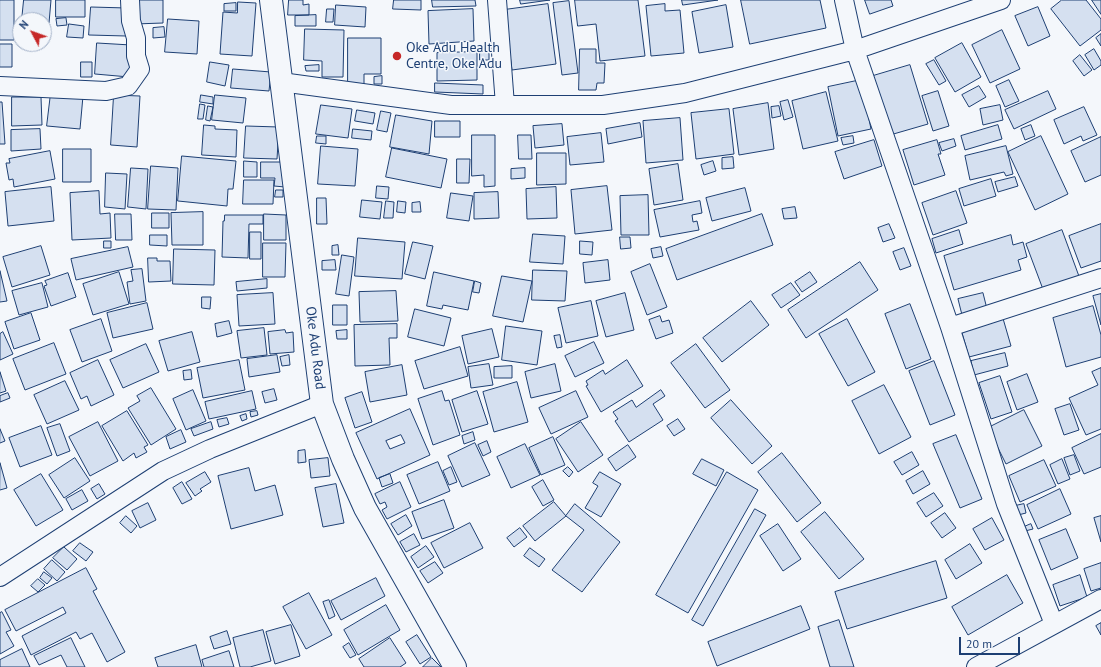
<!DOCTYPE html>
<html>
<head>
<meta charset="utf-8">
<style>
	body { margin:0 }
	#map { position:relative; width:1101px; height:667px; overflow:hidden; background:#f4f7fb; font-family:"PT Sans",sans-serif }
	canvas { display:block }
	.north { position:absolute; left:12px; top:12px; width:40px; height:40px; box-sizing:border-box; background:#f4f7fb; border:1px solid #9eadc5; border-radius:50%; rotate:311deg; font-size:11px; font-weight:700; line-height:16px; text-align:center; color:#1d3f73 }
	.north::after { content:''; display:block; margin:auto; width:14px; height:18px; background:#c62828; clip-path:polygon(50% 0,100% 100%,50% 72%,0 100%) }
	.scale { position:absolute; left:959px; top:637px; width:61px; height:18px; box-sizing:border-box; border:2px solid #1d3f73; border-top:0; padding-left:5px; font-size:12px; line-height:14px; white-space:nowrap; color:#1d3f73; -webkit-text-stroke:3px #f4f7fb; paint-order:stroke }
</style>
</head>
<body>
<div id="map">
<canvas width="1101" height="667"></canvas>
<div class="north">N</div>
<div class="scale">20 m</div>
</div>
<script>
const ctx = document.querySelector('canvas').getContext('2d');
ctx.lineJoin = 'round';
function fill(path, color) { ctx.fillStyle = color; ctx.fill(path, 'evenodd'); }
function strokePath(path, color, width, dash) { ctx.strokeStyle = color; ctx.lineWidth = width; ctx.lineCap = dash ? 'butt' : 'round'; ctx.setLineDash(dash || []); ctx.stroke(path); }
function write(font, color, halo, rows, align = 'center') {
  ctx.font = font + ' "PT Sans",sans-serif'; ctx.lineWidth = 3; ctx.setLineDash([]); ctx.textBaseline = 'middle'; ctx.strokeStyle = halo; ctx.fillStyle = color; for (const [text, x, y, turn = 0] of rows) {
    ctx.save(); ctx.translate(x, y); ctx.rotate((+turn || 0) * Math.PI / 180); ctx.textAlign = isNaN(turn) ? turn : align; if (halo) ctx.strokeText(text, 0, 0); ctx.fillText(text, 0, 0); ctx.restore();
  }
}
const building = new Path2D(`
	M 0,0 L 14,0 L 14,40 L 0,40 Z
	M 24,0 L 51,0 L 49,23 L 44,23 L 44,20 L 22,20 Z
	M 56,0 L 85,0 L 85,17 L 56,17 Z
	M 135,0 L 163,0 L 163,23 L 135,24 Z
	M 289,0 L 303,0 L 303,5 L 309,4 L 309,15 L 288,15 Z
	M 394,0 L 421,0 L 421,10 L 393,9 Z
	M 432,0 L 475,0 L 476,6 L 433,7 Z
	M 520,0 L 550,0 L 521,4 Z
	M 575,0 L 638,0 L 645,56 L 600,61 L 596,24 L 578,26 Z
	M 682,0 L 718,0 L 683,5 Z
	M 741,0 L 820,0 L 826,28 L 750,44 Z
	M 865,0 L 891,0 L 893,6 L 870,14 Z
	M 1062,0 L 1086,0 L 1101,19 L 1101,30 L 1080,46 L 1051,9 Z
	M 1092,0 L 1101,0 L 1101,14 Z
	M 569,1 L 578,73 L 562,75 L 553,3 Z
	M 238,2 L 256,3 L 252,56 L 220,54 L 223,12 L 237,13 Z
	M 236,3 L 236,11 L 224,11 L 224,4 Z
	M 548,4 L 556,64 L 512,70 L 504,10 Z
	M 665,4 L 665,11 L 680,10 L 684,53 L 651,56 L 646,6 Z
	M 336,5 L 366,7 L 365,27 L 335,25 Z
	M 726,5 L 733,47 L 699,53 L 692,12 Z
	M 91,7 L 127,8 L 126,36 L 89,35 Z
	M 1038,7 L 1050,36 L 1028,46 L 1015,16 Z
	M 327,9 L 334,9 L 333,22 L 326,22 Z
	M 473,9 L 474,41 L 429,44 L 428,11 Z
	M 316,15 L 316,26 L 295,26 L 295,16 Z
	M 66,18 L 67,25 L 57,26 L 56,19 Z
	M 168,19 L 199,21 L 197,54 L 165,52 Z
	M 69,24 L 84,26 L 83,38 L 67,37 Z
	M 164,27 L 165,37 L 153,38 L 153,28 Z
	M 305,29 L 344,30 L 343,77 L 322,77 L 322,61 L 304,60 Z
	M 1002,30 L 1020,69 L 990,83 L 972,45 Z
	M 1101,34 L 1101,46 L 1096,38 Z
	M 348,38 L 381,38 L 381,74 L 364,74 L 364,84 L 348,84 Z
	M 97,43 L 131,45 L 129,77 L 95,74 Z
	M 962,43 L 981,77 L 955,92 L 935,58 Z
	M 0,44 L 12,44 L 12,67 L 0,67 Z
	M 480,46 L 489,46 L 489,60 L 480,60 Z
	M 580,49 L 596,49 L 596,63 L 605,63 L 604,83 L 597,83 L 596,90 L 579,90 Z
	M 1094,49 L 1101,61 L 1101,65 L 1094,70 L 1085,55 Z
	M 477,52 L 477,80 L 437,81 L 437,53 Z
	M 1080,55 L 1092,70 L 1084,76 L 1073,61 Z
	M 934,60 L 946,81 L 939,85 L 926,64 Z
	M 81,62 L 92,62 L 92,77 L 81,77 Z
	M 210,62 L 229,65 L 225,86 L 207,82 Z
	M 319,65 L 319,71 L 306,71 L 305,66 Z
	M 910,65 L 928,124 L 890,135 L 873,76 Z
	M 233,69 L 271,72 L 269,91 L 231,88 Z
	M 382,76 L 382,84 L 374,84 L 374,77 Z
	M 861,80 L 871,129 L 838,136 L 828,87 Z
	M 1009,80 L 1019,101 L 1005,107 L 996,86 Z
	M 435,83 L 483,85 L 483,94 L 435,92 Z
	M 979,86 L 986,97 L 969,107 L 962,95 Z
	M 938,91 L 949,126 L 933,131 L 922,96 Z
	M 1048,91 L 1056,109 L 1014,129 L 1005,110 Z
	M 826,92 L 838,141 L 803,149 L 792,101 Z
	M 51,93 L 83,96 L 80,129 L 47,126 Z
	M 114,95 L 140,96 L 137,147 L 111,145 Z
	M 201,95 L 213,97 L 213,104 L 200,102 Z
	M 215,95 L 246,98 L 243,123 L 212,120 Z
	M 12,97 L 41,97 L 42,125 L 12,126 Z
	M 788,100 L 793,117 L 784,120 L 780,102 Z
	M 0,102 L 2,102 L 5,144 L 0,144 Z
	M 768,103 L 774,149 L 739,155 L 733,109 Z
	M 200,104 L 205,105 L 203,119 L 198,119 Z
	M 321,105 L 352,109 L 348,138 L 316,134 Z
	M 1000,105 L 1003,120 L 983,125 L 980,109 Z
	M 208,106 L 213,107 L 210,121 L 206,120 Z
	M 779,106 L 781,116 L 772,118 L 771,107 Z
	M 1084,107 L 1097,135 L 1083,141 L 1081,136 L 1064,144 L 1054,120 Z
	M 729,109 L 734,154 L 696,159 L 691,113 Z
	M 357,110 L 375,113 L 373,124 L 355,121 Z
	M 381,111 L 391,113 L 387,132 L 377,130 Z
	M 396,115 L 432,121 L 429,154 L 390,147 Z
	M 680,118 L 683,160 L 646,163 L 643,121 Z
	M 435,121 L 460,121 L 460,137 L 435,137 Z
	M 640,123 L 642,137 L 608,144 L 606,129 Z
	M 562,124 L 564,145 L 535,148 L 533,126 Z
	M 204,125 L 215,126 L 215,129 L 237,130 L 236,157 L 202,155 Z
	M 998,125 L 1002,139 L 965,150 L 961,136 Z
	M 1031,125 L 1035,136 L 1025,140 L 1021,129 Z
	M 246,126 L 279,127 L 277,159 L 244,158 Z
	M 40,129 L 41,149 L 11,151 L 11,130 Z
	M 353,129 L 372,131 L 371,140 L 352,138 Z
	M 601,133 L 604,162 L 570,165 L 567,137 Z
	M 472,135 L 495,135 L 495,186 L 484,187 L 484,175 L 472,176 Z
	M 518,135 L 531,135 L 532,159 L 519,159 Z
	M 317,136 L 326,136 L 326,144 L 316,143 Z
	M 853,136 L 854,143 L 843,145 L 841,138 Z
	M 1041,136 L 1068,194 L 1035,210 L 1008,152 Z
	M 1101,137 L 1101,175 L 1085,182 L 1071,151 Z
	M 954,139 L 956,146 L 942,151 L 939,143 Z
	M 874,140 L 882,166 L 844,179 L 835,152 Z
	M 937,140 L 941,154 L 938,154 L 945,175 L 914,185 L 903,150 Z
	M 321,146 L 358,149 L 355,186 L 318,184 Z
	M 1006,146 L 1013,174 L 1006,176 L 1004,172 L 970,180 L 965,156 Z
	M 392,148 L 447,159 L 441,188 L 386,177 Z
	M 63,149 L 91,149 L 91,182 L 63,182 Z
	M 50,151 L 55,179 L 14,187 L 13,179 L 9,180 L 6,163 L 10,163 L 9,159 Z
	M 537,153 L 566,153 L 566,184 L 537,185 Z
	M 182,156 L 236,161 L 233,189 L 228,189 L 227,206 L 178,201 Z
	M 733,157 L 734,168 L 722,169 L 722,158 Z
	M 457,159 L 470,159 L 469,183 L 457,183 Z
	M 244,161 L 257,162 L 257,177 L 244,177 Z
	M 713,161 L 716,171 L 704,175 L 701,165 Z
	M 261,162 L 285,162 L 285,187 L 274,186 L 275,178 L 261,178 Z
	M 678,164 L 683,200 L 654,205 L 649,169 Z
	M 151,166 L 178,168 L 176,210 L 148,209 Z
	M 131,168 L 148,169 L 146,209 L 128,207 Z
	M 525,168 L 525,178 L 511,179 L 511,169 Z
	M 106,173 L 127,174 L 125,209 L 105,207 Z
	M 1015,177 L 1018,186 L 998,192 L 995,182 Z
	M 991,179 L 996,196 L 964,206 L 959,189 Z
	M 244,180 L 274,180 L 273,204 L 243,204 Z
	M 377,186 L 389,187 L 388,199 L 376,198 Z
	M 607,186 L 612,230 L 575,234 L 571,190 Z
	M 51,187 L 54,221 L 8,226 L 5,192 Z
	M 556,187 L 557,218 L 527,219 L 526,189 Z
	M 745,188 L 751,211 L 712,221 L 706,198 Z
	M 276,190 L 283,190 L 283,197 L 275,197 Z
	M 99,191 L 100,214 L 110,213 L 111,238 L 72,240 L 70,193 Z
	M 956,191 L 967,223 L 933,235 L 922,203 Z
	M 498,192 L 499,218 L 474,219 L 474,193 Z
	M 451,193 L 473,196 L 469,221 L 447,218 Z
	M 648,195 L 649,235 L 621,235 L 620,196 Z
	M 317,198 L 326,198 L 327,224 L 317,224 Z
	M 362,200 L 382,202 L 380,219 L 360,217 Z
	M 386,201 L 394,202 L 393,218 L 384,218 Z
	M 398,201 L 406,202 L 405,213 L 397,212 Z
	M 700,201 L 702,213 L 692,215 L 693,222 L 697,221 L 699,230 L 660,237 L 654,210 Z
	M 420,202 L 421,212 L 412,212 L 412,203 Z
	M 795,207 L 797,218 L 784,219 L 782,209 Z
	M 203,212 L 203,245 L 172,245 L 171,213 Z
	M 152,213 L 169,213 L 169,228 L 152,228 Z
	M 115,214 L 131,214 L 132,240 L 116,240 Z
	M 264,214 L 286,215 L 286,240 L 264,240 Z
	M 762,214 L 773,245 L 677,280 L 666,249 Z
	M 225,215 L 263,215 L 263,224 L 249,224 L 248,258 L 222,257 L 223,221 L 224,221 Z
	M 889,224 L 895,238 L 883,242 L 878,228 Z
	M 1101,224 L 1101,261 L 1081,268 L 1069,236 Z
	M 959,230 L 963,244 L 936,253 L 932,239 Z
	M 1062,230 L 1080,279 L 1044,292 L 1026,244 Z
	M 250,232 L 261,232 L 261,259 L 250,259 Z
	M 533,234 L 565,236 L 563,264 L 530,262 Z
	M 150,235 L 167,235 L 167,246 L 150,245 Z
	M 1011,235 L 1013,245 L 1023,242 L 1027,257 L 1018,260 L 1021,270 L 954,290 L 944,256 Z
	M 620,237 L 630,237 L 631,248 L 621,249 Z
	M 358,238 L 405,242 L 402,279 L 355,276 Z
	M 104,241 L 111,241 L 111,248 L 104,248 Z
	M 580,241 L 593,242 L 592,255 L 580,254 Z
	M 413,242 L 433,246 L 425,279 L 405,274 Z
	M 263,243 L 286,243 L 285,277 L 263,277 Z
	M 338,245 L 339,255 L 332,255 L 332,246 Z
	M 41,246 L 50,275 L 12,287 L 3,257 Z
	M 128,247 L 133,267 L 76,280 L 71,259 Z
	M 661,247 L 663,256 L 653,258 L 651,249 Z
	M 904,248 L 911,266 L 900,270 L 893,252 Z
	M 174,249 L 215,250 L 214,285 L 173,284 Z
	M 342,255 L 354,257 L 349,296 L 336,294 Z
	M 148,258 L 157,258 L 157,261 L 170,261 L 171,281 L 149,282 Z
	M 335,260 L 336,270 L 322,270 L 322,261 Z
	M 608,260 L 610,280 L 585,283 L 583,263 Z
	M 860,262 L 878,290 L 806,338 L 788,310 Z
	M 650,264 L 667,307 L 647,315 L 631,272 Z
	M 142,269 L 146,301 L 130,304 L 127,282 L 133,281 L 131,270 Z
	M 533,270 L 567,271 L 565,301 L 532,300 Z
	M 0,271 L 7,301 L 0,302 Z
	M 119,272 L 129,304 L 93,315 L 83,284 Z
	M 434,272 L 474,281 L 468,310 L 443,305 L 442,309 L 427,306 Z
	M 810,272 L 817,282 L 802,292 L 795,282 Z
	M 68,273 L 76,297 L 51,306 L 44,286 L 47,285 L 45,281 Z
	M 502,276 L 532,281 L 523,322 L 493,316 Z
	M 267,279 L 267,288 L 237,291 L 236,282 Z
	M 475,281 L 481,283 L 479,293 L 473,292 Z
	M 42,283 L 48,307 L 19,315 L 12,291 Z
	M 791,283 L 800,295 L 781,308 L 772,295 Z
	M 396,291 L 398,321 L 360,322 L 359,292 Z
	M 273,293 L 275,324 L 239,326 L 237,295 Z
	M 625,293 L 634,330 L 606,337 L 596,301 Z
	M 983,293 L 987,309 L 962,315 L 958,299 Z
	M 1101,294 L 1101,325 L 1093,296 Z
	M 202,297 L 211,297 L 210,309 L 202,308 Z
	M 591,301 L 598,336 L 566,343 L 558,308 Z
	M 751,301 L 769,325 L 722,362 L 703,338 Z
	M 147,303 L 153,329 L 113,338 L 107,313 Z
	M 910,304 L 931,359 L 906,369 L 885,314 Z
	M 333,305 L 347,305 L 347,325 L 333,325 Z
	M 1093,306 L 1101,335 L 1101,357 L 1066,367 L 1053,318 Z
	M 415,309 L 451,318 L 444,346 L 408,337 Z
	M 31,313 L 40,340 L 14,349 L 5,322 Z
	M 1002,315 L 1011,346 L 969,357 L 960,326 Z
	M 660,316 L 662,322 L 669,320 L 673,333 L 656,339 L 649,320 Z
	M 101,319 L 112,351 L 82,362 L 70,330 Z
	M 847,319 L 875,372 L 848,386 L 819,334 Z
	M 229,321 L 232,333 L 217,337 L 215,324 Z
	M 397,324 L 397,338 L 389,338 L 390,365 L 355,366 L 354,325 Z
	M 506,326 L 542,331 L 537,365 L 502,360 Z
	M 264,328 L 267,355 L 241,358 L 237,331 Z
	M 492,329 L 499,357 L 468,364 L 462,336 Z
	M 285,330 L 286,333 L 293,332 L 294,352 L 270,354 L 268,332 Z
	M 347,330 L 347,339 L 337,339 L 336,331 Z
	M 3,332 L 13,354 L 0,360 L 0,334 Z
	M 192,332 L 200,362 L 168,371 L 159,341 Z
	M 560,335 L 562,347 L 557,348 L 554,336 Z
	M 594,342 L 604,363 L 575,377 L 565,356 Z
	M 54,343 L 66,374 L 25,390 L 13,359 Z
	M 146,344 L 159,372 L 123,388 L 110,360 Z
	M 696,344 L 730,390 L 705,408 L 671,363 Z
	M 460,347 L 468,376 L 424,389 L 415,361 Z
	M 1005,353 L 1008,366 L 974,375 L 971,361 Z
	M 277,355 L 280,372 L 249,377 L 247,359 Z
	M 289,355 L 290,365 L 282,366 L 280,357 Z
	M 98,360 L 114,395 L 91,406 L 87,396 L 81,399 L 70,373 Z
	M 239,360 L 245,390 L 203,398 L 197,368 Z
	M 627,360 L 643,386 L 601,412 L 586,386 L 588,385 L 586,381 L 603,370 L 605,374 Z
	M 934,361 L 955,415 L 930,425 L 909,371 Z
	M 489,364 L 493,385 L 471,388 L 468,367 Z
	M 555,364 L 561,391 L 531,398 L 525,372 Z
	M 402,365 L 407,395 L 370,402 L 365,372 Z
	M 512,366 L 512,378 L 494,378 L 494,367 Z
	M 1101,368 L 1101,429 L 1086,435 L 1069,398 L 1098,385 L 1092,372 Z
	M 191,370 L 192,379 L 184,380 L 183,371 Z
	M 0,372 L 6,391 L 0,393 Z
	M 1027,374 L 1038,402 L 1017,410 L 1007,382 Z
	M 1000,376 L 1012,412 L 991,419 L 979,383 Z
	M 65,381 L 79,410 L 47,424 L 34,395 Z
	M 517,382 L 528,422 L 494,432 L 483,392 Z
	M 884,385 L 911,437 L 879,454 L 852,401 Z
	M 151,388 L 176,429 L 151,445 L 128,408 L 140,401 L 137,396 Z
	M 274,389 L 277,400 L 265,403 L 262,392 Z
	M 193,390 L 206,421 L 186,430 L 173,399 Z
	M 661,390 L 665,396 L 653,404 L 663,420 L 629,442 L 615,421 L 618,419 L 613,412 L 632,400 L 636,407 Z
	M 252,391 L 256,409 L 209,419 L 205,402 Z
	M 442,391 L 445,401 L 449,400 L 460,435 L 433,445 L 418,399 Z
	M 477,391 L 488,424 L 462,432 L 452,400 Z
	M 576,391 L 588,417 L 551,434 L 539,408 Z
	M 362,392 L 372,422 L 355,428 L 345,398 Z
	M 8,393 L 10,398 L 0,402 L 0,396 Z
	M 731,400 L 772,446 L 752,464 L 711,418 Z
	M 1070,404 L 1079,430 L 1064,435 L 1055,409 Z
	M 410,409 L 430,455 L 377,479 L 356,433 ZM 401,435 L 405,443 L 390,449 L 386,441 Z
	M 1024,410 L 1042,446 L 1006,464 L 988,428 Z
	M 127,411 L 148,445 L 144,447 L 147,452 L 136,458 L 134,453 L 123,461 L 102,426 Z
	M 257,411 L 258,415 L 251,417 L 250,412 Z
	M 246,414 L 247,419 L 242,421 L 240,416 Z
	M 227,418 L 229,424 L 219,427 L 217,420 Z
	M 678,419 L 685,429 L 674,436 L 667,426 Z
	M 98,422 L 118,461 L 90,476 L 69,437 Z
	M 211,422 L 213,429 L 194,436 L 191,429 Z
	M 581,422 L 603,455 L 578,472 L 556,439 Z
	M 60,424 L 70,451 L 57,456 L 47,428 Z
	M 41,426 L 52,455 L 20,467 L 9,438 Z
	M 0,429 L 5,441 L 0,443 Z
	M 181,430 L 186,442 L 170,449 L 166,437 Z
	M 473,432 L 475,440 L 464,444 L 462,436 Z
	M 1101,434 L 1101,467 L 1084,474 L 1072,448 Z
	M 956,435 L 982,499 L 960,508 L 933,444 Z
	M 553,437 L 565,465 L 541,475 L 529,448 Z
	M 487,441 L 491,452 L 483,456 L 478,445 Z
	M 475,443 L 490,475 L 462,487 L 448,456 Z
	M 525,444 L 540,475 L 511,488 L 497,457 Z
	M 628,445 L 636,457 L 616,471 L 608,459 Z
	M 305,450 L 306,462 L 298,463 L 298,451 Z
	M 912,452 L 919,465 L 902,475 L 894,462 Z
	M 782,453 L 821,503 L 797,522 L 758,472 Z
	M 1074,455 L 1080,471 L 1070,475 L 1064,458 Z
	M 75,458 L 90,481 L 64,498 L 49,475 Z
	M 328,458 L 330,476 L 311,478 L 309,460 Z
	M 702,459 L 724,470 L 716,486 L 693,474 Z
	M 1062,459 L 1070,479 L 1058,484 L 1050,465 Z
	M 1044,460 L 1056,486 L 1020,502 L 1009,476 Z
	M 438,462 L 450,491 L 419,504 L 407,475 Z
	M 0,463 L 7,488 L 0,490 Z
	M 451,467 L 457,482 L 449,485 L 443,471 Z
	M 568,467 L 573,472 L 569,477 L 563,471 Z
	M 249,468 L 255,491 L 275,485 L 283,515 L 231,529 L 218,476 Z
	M 923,471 L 930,484 L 913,494 L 906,481 Z
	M 205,472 L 211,482 L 200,489 L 202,491 L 195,496 L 186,483 Z
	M 600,472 L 621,484 L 601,517 L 585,508 L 598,486 L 593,483 Z
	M 727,472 L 758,490 L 688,613 L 656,595 Z
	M 41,474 L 63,510 L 36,526 L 14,490 Z
	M 390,474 L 393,483 L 382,487 L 379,478 Z
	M 543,480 L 554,500 L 543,506 L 532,487 Z
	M 182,482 L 192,499 L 182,504 L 173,488 Z
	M 400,482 L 411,507 L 387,519 L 382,510 L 387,507 L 385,502 L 380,504 L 375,494 Z
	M 99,484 L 105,494 L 97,499 L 91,489 Z
	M 336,484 L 344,523 L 323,527 L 315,488 Z
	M 1060,489 L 1071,514 L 1038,529 L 1027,505 Z
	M 82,490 L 88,501 L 72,510 L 66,499 Z
	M 934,493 L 943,506 L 926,517 L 917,503 Z
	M 444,500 L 454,528 L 422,539 L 412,512 Z
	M 554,502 L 566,516 L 535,541 L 523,526 Z
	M 148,503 L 156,520 L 140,528 L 132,511 Z
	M 575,504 L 620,542 L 582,592 L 552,570 L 584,530 L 566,516 Z
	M 1024,504 L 1026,513 L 1018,515 L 1015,506 Z
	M 755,509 L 766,515 L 703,626 L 692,620 Z
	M 825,512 L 864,559 L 839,579 L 801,532 Z
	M 945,513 L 956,528 L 942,538 L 931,523 Z
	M 406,515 L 412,526 L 398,535 L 391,524 Z
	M 126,516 L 137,526 L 131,533 L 120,523 Z
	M 1101,516 L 1101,542 L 1094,518 Z
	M 992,518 L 1004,540 L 985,550 L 973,529 Z
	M 470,523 L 483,548 L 444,568 L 431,543 Z
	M 778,524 L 801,559 L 783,571 L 760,536 Z
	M 1031,524 L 1033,529 L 1025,531 L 1024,527 Z
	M 520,528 L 527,537 L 514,547 L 507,538 Z
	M 1066,529 L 1078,558 L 1051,570 L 1039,540 Z
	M 414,534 L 420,545 L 406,552 L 400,542 Z
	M 80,543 L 93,552 L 86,561 L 73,551 Z
	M 970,544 L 982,563 L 956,579 L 945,560 Z
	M 426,546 L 434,557 L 418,568 L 411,557 Z
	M 64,547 L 77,559 L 67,570 L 53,558 Z
	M 530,548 L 545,559 L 539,567 L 524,556 Z
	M 52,560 L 65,572 L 57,581 L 44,569 Z
	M 936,561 L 947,598 L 847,629 L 835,592 Z
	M 435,562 L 443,573 L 428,583 L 420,571 Z
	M 1101,563 L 1101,588 L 1091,591 L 1084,569 Z
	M 86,568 L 97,589 L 93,591 L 125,652 L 107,662 L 92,633 L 80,639 L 76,632 L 31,655 L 22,636 L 66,613 L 63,607 L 16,631 L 5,610 Z
	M 44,572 L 52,578 L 47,584 L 40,578 Z
	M 1007,575 L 1023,603 L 968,635 L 952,607 Z
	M 1080,575 L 1087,597 L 1060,606 L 1053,585 Z
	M 376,578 L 385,596 L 341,620 L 331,601 Z
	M 38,579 L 45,585 L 38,592 L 31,586 Z
	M 309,593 L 332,635 L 306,649 L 283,607 Z
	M 329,600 L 335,616 L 329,619 L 323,602 Z
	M 386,605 L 400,630 L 358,655 L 344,630 Z
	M 801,606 L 810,629 L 717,666 L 708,642 Z
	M 2,612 L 11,630 L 6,632 L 14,646 L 0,654 L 0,613 Z
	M 839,620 L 854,667 L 830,667 L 818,627 Z
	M 1101,623 L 1101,635 L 1096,626 Z
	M 291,625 L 300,656 L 275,664 L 266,632 Z
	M 263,630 L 271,661 L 250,667 L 240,667 L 233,638 Z
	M 227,631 L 231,644 L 214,649 L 210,637 Z
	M 417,635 L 431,657 L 420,664 L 406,642 Z
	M 71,638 L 85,667 L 67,667 L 61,655 L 39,665 L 34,656 Z
	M 390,638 L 406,663 L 400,667 L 364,667 L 359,659 Z
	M 349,643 L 356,655 L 350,658 L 343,647 Z
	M 196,645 L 202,667 L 158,667 L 155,658 Z
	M 22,649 L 30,667 L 0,667 L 0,660 Z
	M 229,651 L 234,667 L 204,667 L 202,660 Z
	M 432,658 L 441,667 L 423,667 Z`);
const street = new Path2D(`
	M 497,0 L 505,105
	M 844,0 L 855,50 L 950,327 L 1006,504 L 1054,624
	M 281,82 L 451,105 L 603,105 L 685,93 L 855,50 L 1001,0
	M 0,86 L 106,91 L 128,86 L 140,69 L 136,56 L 136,38 L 131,21 L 130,0
	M 950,327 L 1101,278
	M 0,577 L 163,471 L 210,449 L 322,404
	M 976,667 L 1101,599`);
const secondary = new Path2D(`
	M 271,0 L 322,404 L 343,459 L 365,508 L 455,667`);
const markers = [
	[397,56,5,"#c62828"]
];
const poiNames = [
	["Oke Adu Health",406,48],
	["Centre, Oke Adu",406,64]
];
const streetNames = [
	["Oke Adu Road",315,348,83]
];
fill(building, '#d5e0f0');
strokePath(building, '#1d3f73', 1);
strokePath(street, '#1d3f73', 20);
strokePath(secondary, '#1d3f73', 24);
strokePath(street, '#f4f7fb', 18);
strokePath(secondary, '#f4f7fb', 22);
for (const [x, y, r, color] of markers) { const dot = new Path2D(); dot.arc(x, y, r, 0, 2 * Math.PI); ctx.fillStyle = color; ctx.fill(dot); strokePath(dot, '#f4f7fb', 1.5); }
write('14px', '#1d3f73', '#f4f7fb', poiNames, 'left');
write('14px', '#1d3f73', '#f4f7fb', streetNames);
</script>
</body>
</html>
